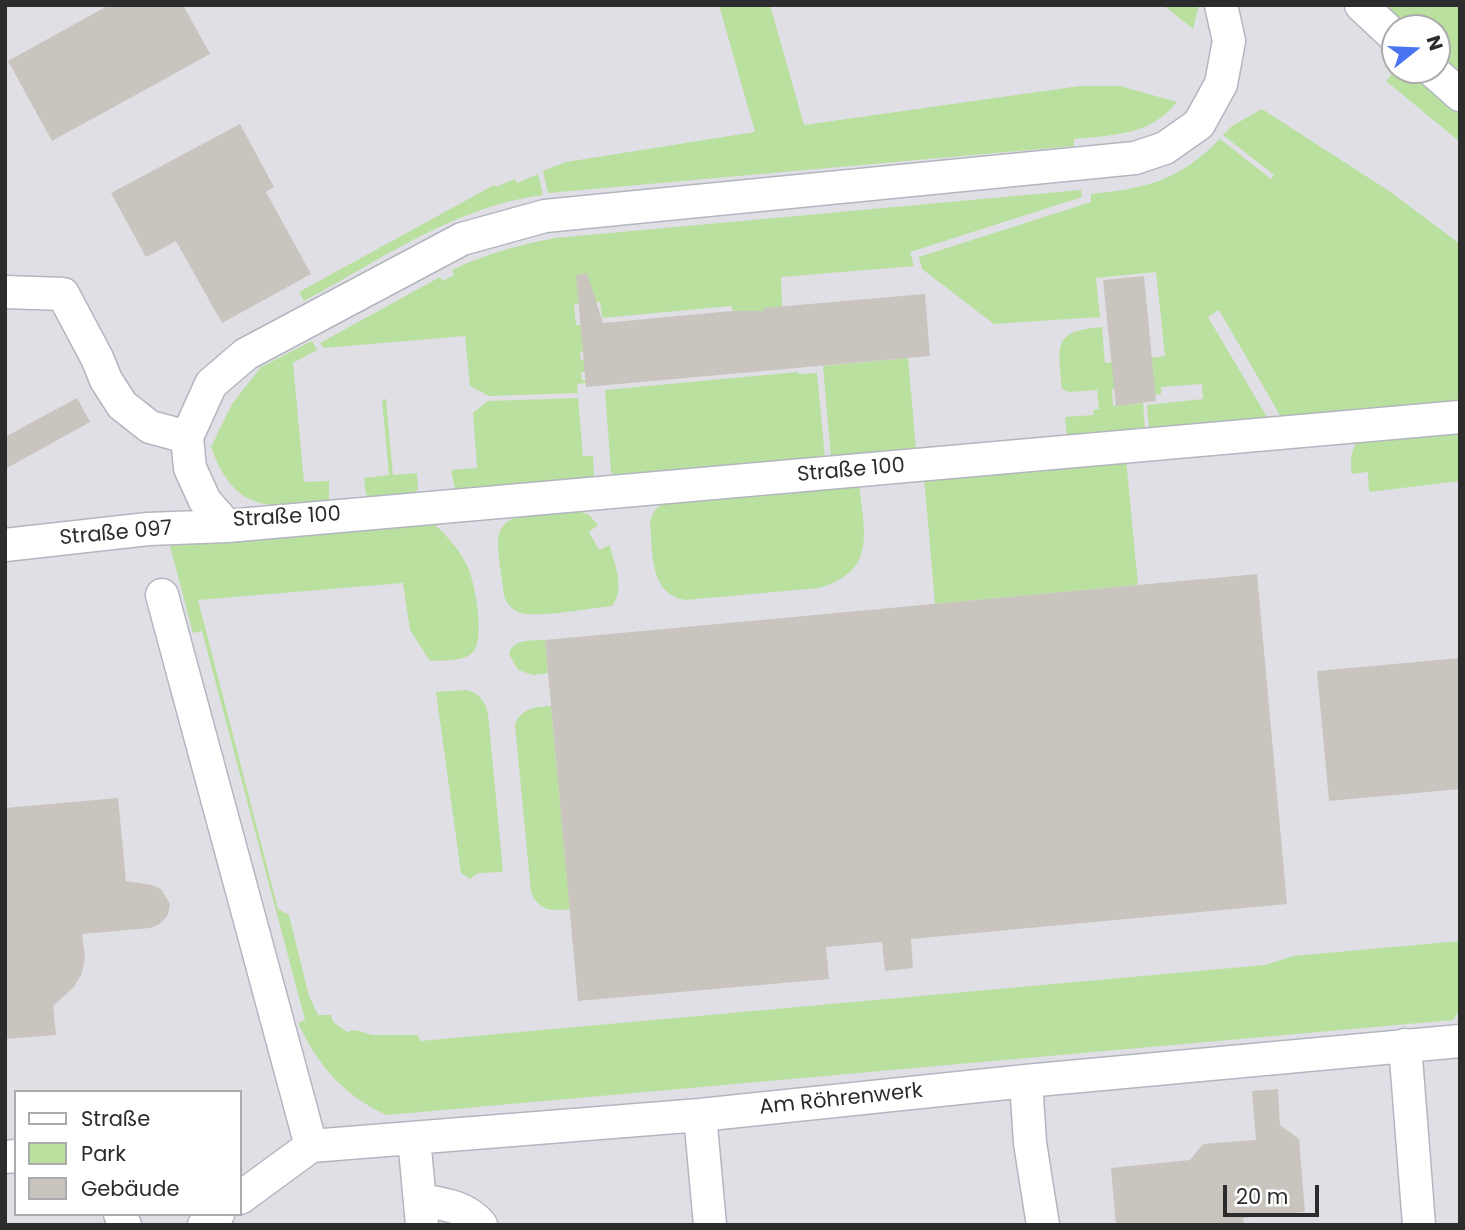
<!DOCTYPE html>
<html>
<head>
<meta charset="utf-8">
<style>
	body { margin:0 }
	#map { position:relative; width:1465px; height:1230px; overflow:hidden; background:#ede6df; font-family:Poppins,sans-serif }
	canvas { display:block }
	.frame { position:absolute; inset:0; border:7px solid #2c2c2c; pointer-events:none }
	.legend { position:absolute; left:14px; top:1090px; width:228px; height:126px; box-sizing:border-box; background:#fff; border:2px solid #ababab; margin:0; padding:9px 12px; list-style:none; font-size:21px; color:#2c2c2c }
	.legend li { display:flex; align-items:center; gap:14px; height:35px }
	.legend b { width:35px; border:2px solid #ababab }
	.north { position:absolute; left:1381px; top:14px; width:70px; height:70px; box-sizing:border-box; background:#fff; border:2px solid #ababab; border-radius:50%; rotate:72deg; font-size:19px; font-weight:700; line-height:28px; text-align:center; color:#2c2c2c }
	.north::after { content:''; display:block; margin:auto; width:24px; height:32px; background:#4873f1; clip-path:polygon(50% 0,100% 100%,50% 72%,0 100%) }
	.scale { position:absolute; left:1223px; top:1185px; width:96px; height:32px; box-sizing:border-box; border:4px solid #2c2c2c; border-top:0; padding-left:9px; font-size:21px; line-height:24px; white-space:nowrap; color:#2c2c2c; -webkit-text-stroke:5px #fff; paint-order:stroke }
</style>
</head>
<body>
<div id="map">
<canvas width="1465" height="1230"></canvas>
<div class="frame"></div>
<ul class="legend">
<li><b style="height:9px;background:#fff"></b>Straße</li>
<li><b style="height:19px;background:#b9e09e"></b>Park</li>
<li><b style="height:19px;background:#c9c4bd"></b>Gebäude</li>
</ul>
<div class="north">N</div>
<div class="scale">20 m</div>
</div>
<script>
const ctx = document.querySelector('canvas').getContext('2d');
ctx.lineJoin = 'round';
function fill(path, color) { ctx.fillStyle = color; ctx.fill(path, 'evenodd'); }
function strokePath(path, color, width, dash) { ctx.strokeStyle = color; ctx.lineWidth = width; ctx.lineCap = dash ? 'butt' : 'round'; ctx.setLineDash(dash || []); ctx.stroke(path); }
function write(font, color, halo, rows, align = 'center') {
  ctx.font = font + ' Poppins,sans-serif'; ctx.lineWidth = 5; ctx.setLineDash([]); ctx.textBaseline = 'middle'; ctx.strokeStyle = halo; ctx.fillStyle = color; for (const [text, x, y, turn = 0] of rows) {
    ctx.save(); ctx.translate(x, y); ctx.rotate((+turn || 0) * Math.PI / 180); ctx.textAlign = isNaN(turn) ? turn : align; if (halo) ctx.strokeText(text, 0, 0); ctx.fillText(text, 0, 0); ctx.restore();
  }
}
const industrial = new Path2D(`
	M 5,5 L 1460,5 L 1460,1225 L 5,1225 ZM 1395,28 L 1437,28 L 1437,70 L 1395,70 ZM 16,1092 L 240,1092 L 240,1214 L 16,1214 Z`);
const green = new Path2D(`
	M 719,5 L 770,5 L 804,125 L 1080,86 L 1120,86 L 1177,102 C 1151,135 1114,135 1074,139 L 1074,146 L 548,193 L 543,171 L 566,162 L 755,132 Z
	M 1163,5 L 1199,5 L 1193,29 Z
	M 1381,5 L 1460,5 L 1460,77 L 1437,56 L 1437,28 L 1405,28 Z
	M 1395,70 L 1410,70 L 1460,114 L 1460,142 L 1386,81 Z
	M 1262,109 L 1389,191 L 1460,244 L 1460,401 L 1281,417 L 1219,310 L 1208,317 L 1267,417 L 1149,428 L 1147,405 L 1203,399 L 1202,384 L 1161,387 L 1161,394 L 1142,396 L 1140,386 L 1112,389 L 1113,406 L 1143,403 L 1145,428 L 1067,436 L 1065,417 L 1094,415 L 1093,410 L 1099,409 L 1097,390 L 1069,392 L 1062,389 C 1059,346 1051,331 1102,327 L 1105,363 L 1165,356 L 1156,272 L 1096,278 L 1100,317 L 994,324 L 922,269 L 919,257 L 1091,202 L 1091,194 C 1149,188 1179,180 1220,139 L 1271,179 L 1274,175 L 1223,135 L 1232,126 Z
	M 538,174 L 543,195 C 456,206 380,260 304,301 L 299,292 L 494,185 L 496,187 L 515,179 L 517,183 Z
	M 1081,190 L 1082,197 L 910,252 L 914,266 L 781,277 L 782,307 L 764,308 L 764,311 L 734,313 L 731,306 L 602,318 L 600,302 L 574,304 L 576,325 L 581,325 L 584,351 L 580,352 L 581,360 L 584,360 L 586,372 L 581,372 L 582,380 L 586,380 L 587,383 L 577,384 L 578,393 L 489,396 L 470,386 L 465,336 L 323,348 L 320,343 L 440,277 L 442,281 L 454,275 L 452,270 C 485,254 519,245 555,238 Z
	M 312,341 L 317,350 L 293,363 L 304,482 L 329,481 L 329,501 C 268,509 235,513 211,447 L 232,404 L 261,367 Z
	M 908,358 L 916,449 L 831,458 L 823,366 Z
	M 798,372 L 799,374 L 817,373 L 825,458 L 618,478 L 611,472 L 605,390 Z
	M 578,398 L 583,456 L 593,456 L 594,478 L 460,491 L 455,489 L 451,470 L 477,468 L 473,413 L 488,401 Z
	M 386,399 L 393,475 L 417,473 L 418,489 C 410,499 377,502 366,495 L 364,478 L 389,475 L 382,400 Z
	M 1460,430 L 1460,481 L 1369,492 L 1368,472 L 1352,474 C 1350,461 1351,449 1359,439 Z
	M 1126,459 L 1138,585 L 935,604 L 924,477 Z
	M 859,483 C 864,533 878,570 819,588 L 685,600 C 648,593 653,550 650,521 C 653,511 657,506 667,502 Z
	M 577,510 L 589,515 L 598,525 L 589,532 L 599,550 L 610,545 C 614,565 626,588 612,606 C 592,608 533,619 518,612 C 510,608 507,603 504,596 C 502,578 498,559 498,541 C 499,507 553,512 577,510 Z
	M 433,523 C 448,537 461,551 469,570 C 475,586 486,641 472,653 C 462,662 442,660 430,661 L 410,630 L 403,583 L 198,600 L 278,909 L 289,915 L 309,996 L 318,1015 L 331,1015 L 333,1022 L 347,1032 L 355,1030 L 372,1035 L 418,1035 L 420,1041 L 1265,965 L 1293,956 L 1460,941 L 1460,1010 L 1453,1020 L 387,1115 C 345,1097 317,1064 298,1023 L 305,1020 L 202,631 L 193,633 L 170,546 Z
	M 545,640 L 548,673 L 533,675 L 518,670 L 509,654 C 514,638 531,641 545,640 Z
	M 467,690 C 480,694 485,701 488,714 L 503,872 L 478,873 L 470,879 L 461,873 L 436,692 Z
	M 551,706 L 570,909 C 552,911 539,912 531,892 L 515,725 C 521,708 535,707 551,706 Z`);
const building = new Path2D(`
	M 109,5 L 183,5 L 210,54 L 52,141 L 8,61 Z
	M 240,124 L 274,187 L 266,192 L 311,274 L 222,323 L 176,241 L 146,257 L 111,193 Z
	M 587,273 L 603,323 L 732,311 L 764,311 L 764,308 L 925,294 L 930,356 L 586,387 L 576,275 Z
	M 1144,276 L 1156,401 L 1116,406 L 1103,280 Z
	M 77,398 L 90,422 L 5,469 L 5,437 Z
	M 1257,574 L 1287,904 L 911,939 L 913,968 L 885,971 L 882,942 L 826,947 L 829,979 L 578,1001 L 545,640 Z
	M 1460,658 L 1460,789 L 1329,801 L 1317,671 Z
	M 118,798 L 126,881 L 152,885 L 162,890 L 170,904 L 168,915 L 160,924 L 150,928 L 82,934 L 85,957 L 82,973 L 74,987 L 53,1006 L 56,1035 L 5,1039 L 5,808 Z
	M 1278,1089 L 1280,1125 L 1299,1139 L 1305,1212 L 1243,1218 L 1244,1225 L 1116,1225 L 1111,1168 L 1190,1160 L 1203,1144 L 1256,1140 L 1252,1091 Z`);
const minor = new Path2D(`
	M 1221,5 L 1229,41 L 1221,84 L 1199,124 L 1165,148 L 1135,158 L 545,216 L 462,239 L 246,354 L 211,384 L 187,437 L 190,468 L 205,501 L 227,526 L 1460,417
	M 1361,5 L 1395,37
	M 1432,70 L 1460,95
	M 5,292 L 63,294 L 97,358 L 106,380 L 122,405 L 150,427 L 187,437
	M 5,545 L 148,529 L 227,526
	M 162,595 L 311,1146
	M 1405,1045 L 1419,1225
	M 1026,1081 L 1030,1143 L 1043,1225
	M 700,1115 L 710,1225
	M 414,1138 L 422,1225
	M 5,1157 L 16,1156
	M 240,1198 L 311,1146 L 700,1115 L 1026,1081 L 1460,1041
	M 420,1200 C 442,1204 466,1206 481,1225
	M 120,1214 L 125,1225
	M 204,1225 L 218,1214`);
const streetNames = [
	["Straße 100",851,471,-5],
	["Straße 100",287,518,-3],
	["Straße 097",116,534,-5],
	["Am Röhrenwerk",841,1100,-6]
];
fill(industrial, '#e0dfe6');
fill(green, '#b9e09e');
fill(building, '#c9c4bd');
strokePath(minor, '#b2b6bf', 35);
strokePath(minor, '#fff', 32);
write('21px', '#2c2c2c', '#fff', streetNames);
</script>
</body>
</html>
